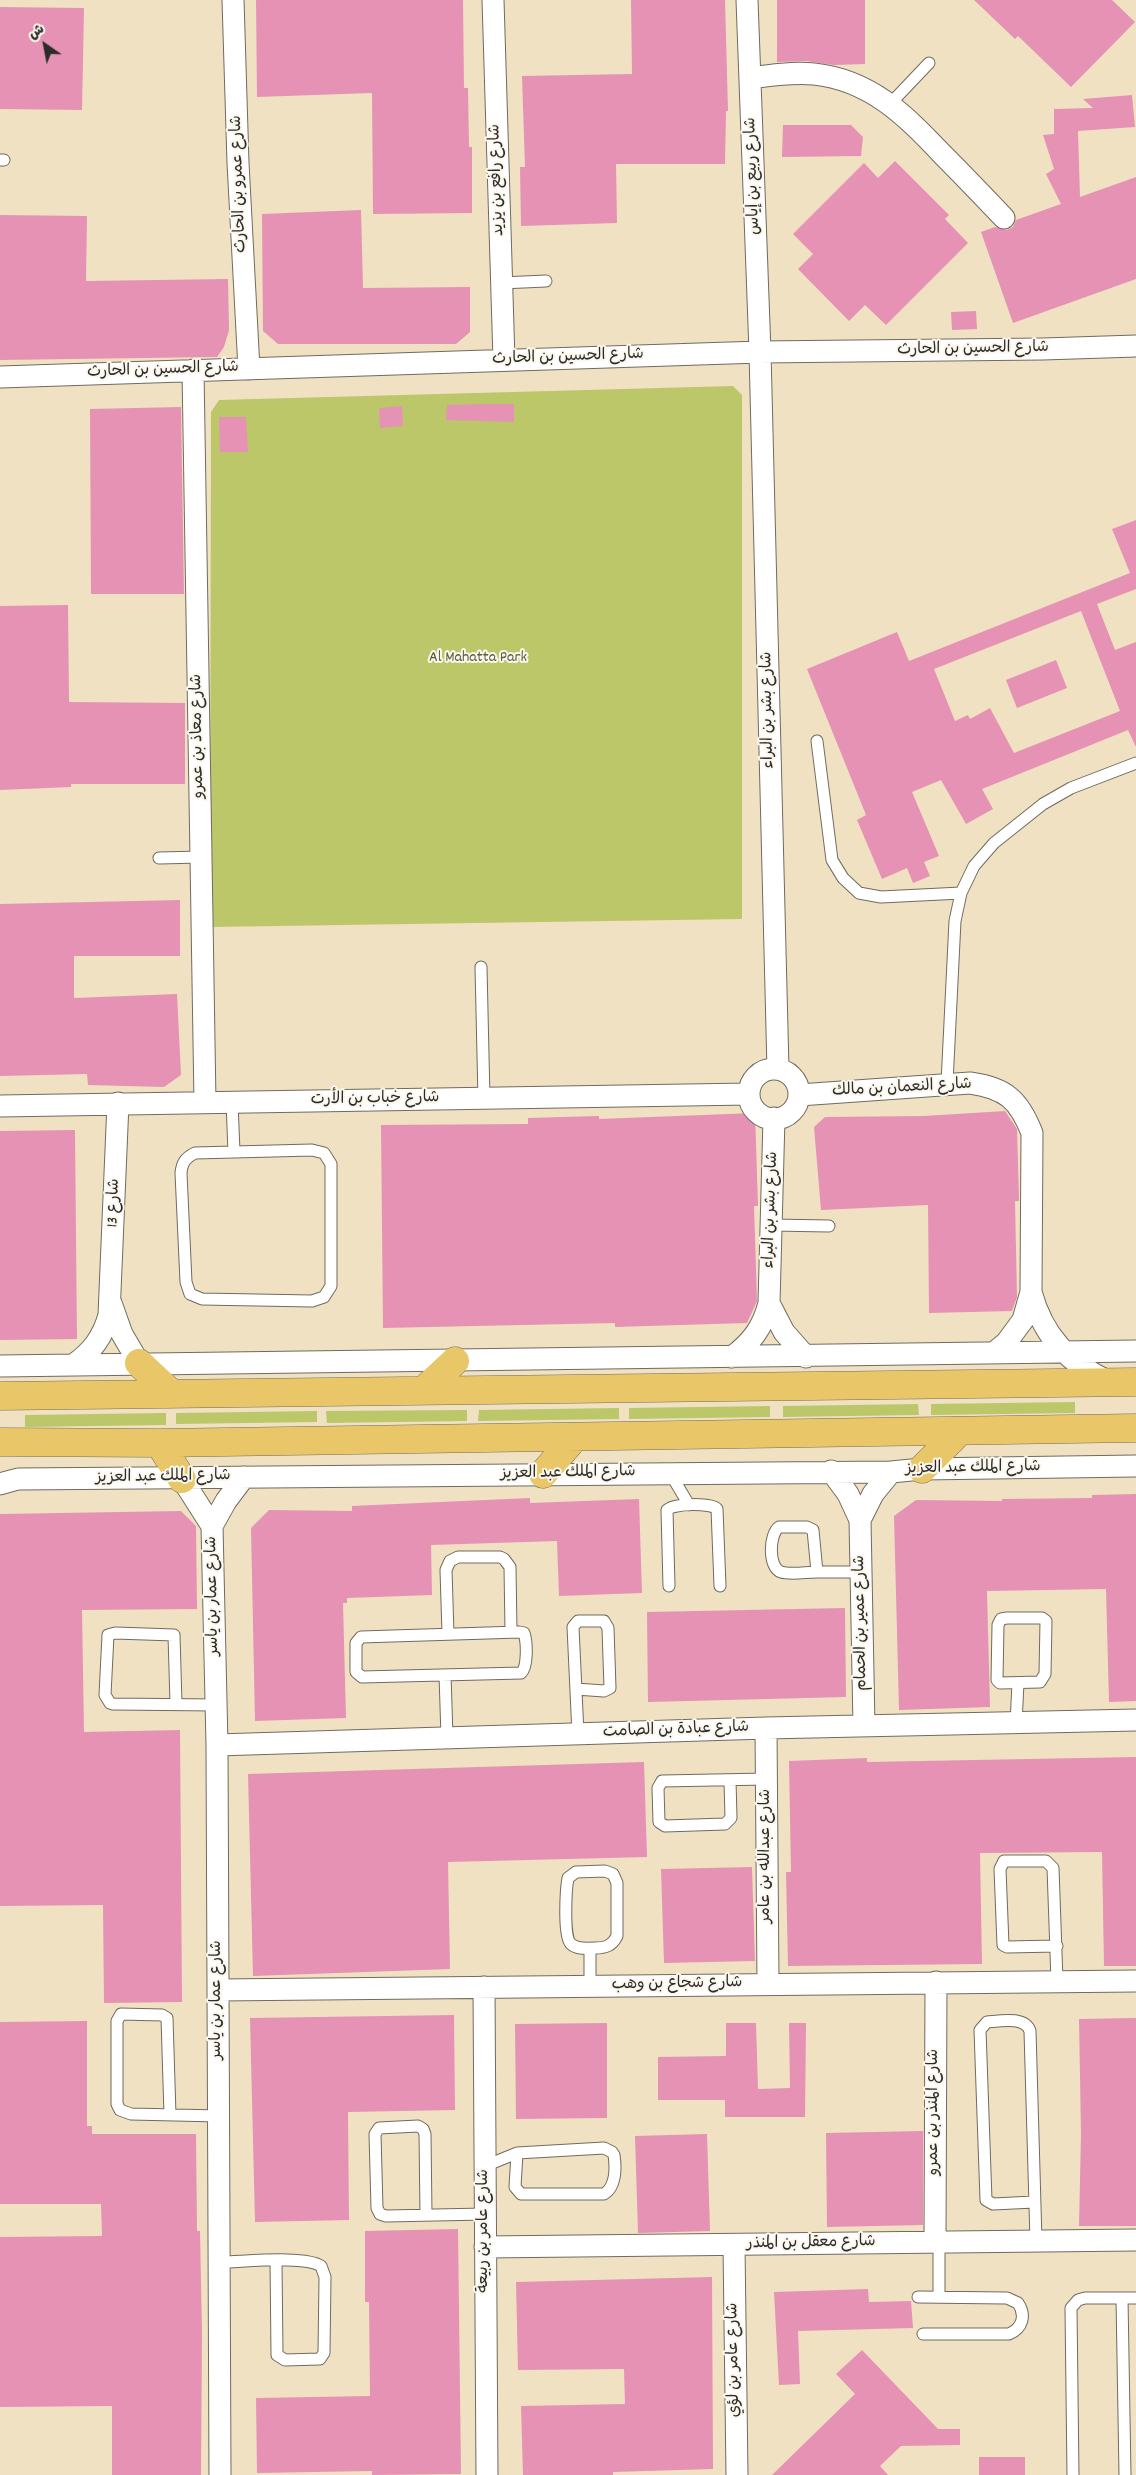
<!DOCTYPE html>
<html>
<head>
<meta charset="utf-8">
<style>
	body { margin:0 }
	#map { position:relative; width:1136px; height:2475px; overflow:hidden; background:#f0e1c2; font-family:Dekko,"Playpen Sans Arabic",sans-serif }
	canvas { display:block }
	.north { position:absolute; left:20px; top:20px; width:50px; height:50px; -webkit-text-stroke:4px #fbf7ec; paint-order:stroke; rotate:327deg; font-size:14px; font-weight:700; line-height:20px; text-align:center; color:#2b2b2b }
	.north::after { content:''; display:block; margin:auto; width:18px; height:22px; background:#2b2b2b; clip-path:polygon(50% 0,100% 100%,50% 72%,0 100%) }
</style>
</head>
<body>
<div id="map">
<canvas width="1136" height="2475"></canvas>
<div class="north">ش</div>
</div>
<script>
const ctx = document.querySelector('canvas').getContext('2d');
ctx.lineJoin = 'round';
function fill(path, color) { ctx.fillStyle = color; ctx.fill(path, 'evenodd'); }
function strokePath(path, color, width, dash) { ctx.strokeStyle = color; ctx.lineWidth = width; ctx.lineCap = dash ? 'butt' : 'round'; ctx.setLineDash(dash || []); ctx.stroke(path); }
function write(font, color, halo, rows, align = 'center') {
  ctx.font = font + ' Dekko,"Playpen Sans Arabic",sans-serif'; ctx.lineWidth = 4; ctx.setLineDash([]); ctx.textBaseline = 'middle'; ctx.strokeStyle = halo; ctx.fillStyle = color; for (const [text, x, y, turn = 0] of rows) {
    ctx.save(); ctx.translate(x, y); ctx.rotate((+turn || 0) * Math.PI / 180); ctx.textAlign = isNaN(turn) ? turn : align; if (halo) ctx.strokeText(text, 0, 0); ctx.fillText(text, 0, 0); ctx.restore();
  }
}
const green = new Path2D(`
	M 733,386 L 742,395 L 742,919 L 210,927 L 211,412 L 219,400 Z
	M 1075,1402 L 1075,1413 L 931,1415 L 931,1404 Z
	M 918,1404 L 919,1415 L 783,1417 L 783,1406 Z
	M 770,1406 L 770,1417 L 629,1419 L 629,1408 Z
	M 619,1408 L 619,1419 L 478,1421 L 479,1410 Z
	M 467,1410 L 467,1421 L 327,1423 L 326,1411 Z
	M 317,1411 L 317,1422 L 176,1424 L 176,1413 Z
	M 166,1413 L 166,1425 L 25,1427 L 25,1415 Z`);
const building = new Path2D(`
	M 256,0 L 463,0 L 464,88 L 468,88 L 469,147 L 472,147 L 472,213 L 373,214 L 372,93 L 257,97 Z
	M 631,0 L 725,0 L 728,111 L 726,111 L 725,164 L 616,164 L 617,223 L 521,226 L 520,167 L 525,167 L 522,76 L 632,74 Z
	M 777,0 L 865,0 L 865,64 L 834,65 L 806,61 L 777,62 Z
	M 974,0 L 1112,0 L 1135,22 L 1071,87 L 1018,36 L 1015,39 Z
	M 0,7 L 84,8 L 82,110 L 0,109 Z
	M 1132,95 L 1135,127 L 1078,131 L 1080,197 L 1136,177 L 1136,279 L 1013,323 L 981,232 L 995,227 L 1007,230 L 1013,227 L 1016,220 L 1061,204 L 1046,174 L 1054,169 L 1043,135 L 1054,134 L 1054,109 L 1093,108 L 1083,99 Z
	M 783,125 L 851,125 L 863,137 L 861,156 L 782,157 Z
	M 895,161 L 949,215 L 945,219 L 968,243 L 886,325 L 865,305 L 849,321 L 798,269 L 813,254 L 793,234 L 864,163 L 878,178 Z
	M 361,210 L 363,288 L 470,287 L 470,332 L 456,344 L 278,344 L 263,331 L 262,214 Z
	M 0,215 L 87,216 L 86,281 L 228,279 L 229,330 L 224,347 L 217,357 L 0,360 Z
	M 976,311 L 977,329 L 952,330 L 951,312 Z
	M 488,404 L 514,404 L 514,422 L 446,420 L 447,405 Z
	M 402,406 L 403,426 L 380,428 L 379,408 Z
	M 181,407 L 184,594 L 91,594 L 90,409 Z
	M 219,417 L 246,417 L 248,452 L 220,452 Z
	M 1136,520 L 1136,589 L 1097,604 L 1115,650 L 1136,642 L 1136,747 L 1128,730 L 982,789 L 993,809 L 966,824 L 941,780 L 912,792 L 939,856 L 924,862 L 930,876 L 913,883 L 907,868 L 882,879 L 857,820 L 866,815 L 807,669 L 897,632 L 909,661 L 1130,573 L 1112,529 ZM 1081,611 L 1120,711 L 1014,753 L 990,708 L 970,719 L 968,715 L 955,721 L 934,669 Z
	M 68,605 L 69,702 L 185,703 L 185,784 L 71,784 L 71,787 L 0,790 L 0,606 Z
	M 1056,660 L 1067,688 L 1017,708 L 1006,680 Z
	M 180,900 L 180,956 L 74,956 L 74,998 L 177,994 L 181,1075 L 164,1087 L 88,1085 L 87,1074 L 0,1076 L 0,904 Z
	M 1005,1111 L 1017,1129 L 1019,1197 L 1019,1201 L 1015,1201 L 1017,1297 L 1012,1311 L 929,1313 L 928,1205 L 821,1210 L 814,1127 L 825,1117 L 924,1116 Z
	M 755,1113 L 758,1206 L 754,1206 L 757,1301 L 747,1323 L 615,1327 L 615,1323 L 383,1328 L 381,1125 L 528,1124 L 528,1118 L 599,1116 L 599,1119 Z
	M 75,1130 L 77,1339 L 0,1340 L 0,1131 Z
	M 1136,1494 L 1136,1701 L 1109,1702 L 1106,1589 L 987,1591 L 990,1707 L 899,1710 L 894,1516 L 916,1500 L 1002,1501 L 1002,1499 L 1092,1498 L 1092,1495 Z
	M 530,1498 L 530,1503 L 639,1499 L 642,1593 L 559,1596 L 557,1541 L 431,1545 L 432,1595 L 347,1598 L 347,1603 L 343,1603 L 346,1718 L 255,1721 L 251,1528 L 269,1510 L 352,1511 L 352,1506 Z
	M 181,1511 L 196,1526 L 197,1609 L 82,1610 L 84,1732 L 180,1730 L 182,2002 L 104,2003 L 103,1905 L 0,1906 L 0,1514 Z
	M 845,1608 L 846,1697 L 648,1702 L 647,1612 Z
	M 1136,1757 L 1136,1966 L 1104,1966 L 1102,1852 L 980,1853 L 982,1964 L 788,1966 L 786,1872 L 791,1872 L 789,1761 L 867,1758 L 867,1762 Z
	M 644,1762 L 647,1857 L 448,1862 L 450,1969 L 253,1976 L 248,1774 Z
	M 752,1867 L 755,1961 L 664,1963 L 661,1869 Z
	M 454,2015 L 455,2110 L 348,2112 L 349,2220 L 255,2222 L 250,2018 Z
	M 1136,2018 L 1136,2226 L 1079,2226 L 1081,2134 L 1079,2019 Z
	M 87,2021 L 87,2126 L 92,2126 L 92,2134 L 196,2134 L 197,2231 L 200,2231 L 202,2332 L 201,2475 L 112,2475 L 112,2406 L 0,2407 L 0,2237 L 102,2236 L 101,2204 L 0,2204 L 0,2022 Z
	M 607,2023 L 607,2118 L 516,2119 L 515,2024 Z
	M 726,2023 L 756,2023 L 758,2089 L 790,2088 L 789,2023 L 806,2023 L 805,2117 L 725,2117 L 725,2100 L 658,2100 L 658,2057 L 726,2056 Z
	M 923,2131 L 923,2225 L 827,2227 L 826,2133 Z
	M 707,2134 L 710,2231 L 638,2233 L 635,2136 Z
	M 458,2229 L 461,2474 L 372,2475 L 372,2471 L 257,2473 L 256,2398 L 370,2396 L 369,2302 L 365,2302 L 365,2231 Z
	M 712,2277 L 713,2469 L 613,2472 L 613,2475 L 523,2475 L 521,2406 L 625,2404 L 624,2369 L 518,2370 L 516,2282 Z
	M 868,2289 L 869,2302 L 911,2301 L 913,2328 L 798,2331 L 800,2384 L 779,2385 L 774,2292 Z
	M 862,2350 L 938,2429 L 960,2429 L 960,2445 L 901,2446 L 880,2466 L 888,2475 L 772,2475 L 855,2394 L 836,2374 Z
	M 979,2457 L 1025,2457 L 1025,2475 L 979,2475 Z`);
const lane = new Path2D(`
	M 891,103 L 929,63
	M 0,160 L 4,160
	M 501,283 L 546,281
	M 817,741 L 832,860 L 843,878 L 859,893 L 881,897 L 961,893
	M 159,858 L 201,857
	M 481,967 L 484,1099
	M 947,1083 L 955,921 L 961,893 L 974,866 L 994,843 L 1043,804 L 1071,788 L 1136,763
	M 232,1102 L 234,1152
	M 312,1150 L 324,1153 L 331,1164 L 331,1286 L 324,1297 L 312,1301 L 202,1299 L 190,1294 L 186,1282 L 181,1173 C 182,1163 185,1158 195,1153 Z
	M 772,1225 L 829,1226
	M 670,1473 L 689,1505
	M 779,1527 L 807,1527 L 813,1530 L 817,1572 C 806,1572 791,1575 781,1572 C 768,1568 769,1534 779,1527 Z
	M 817,1572 L 861,1572
	M 669,1586 L 667,1510 C 673,1503 712,1503 717,1509 L 720,1586
	M 1007,1618 L 1042,1618 L 1046,1621 L 1045,1674 L 1040,1682 L 1000,1683 L 997,1680 L 998,1625 L 1001,1619 Z
	M 519,1632 L 524,1633 C 527,1642 528,1667 521,1673 L 362,1677 L 356,1672 L 356,1643 L 361,1637 Z
	M 448,1634 L 446,1570 L 450,1561 L 458,1557 L 500,1557 L 504,1559 L 510,1567 L 511,1632
	M 445,1675 L 447,1737
	M 576,1689 L 604,1691 L 610,1688 L 608,1628 L 604,1621 L 578,1621 L 573,1627 L 578,1734
	M 176,1704 L 174,1635 L 115,1633 L 108,1635 L 105,1695 L 110,1703 L 113,1704 L 216,1705
	M 1016,1723 L 1018,1683
	M 730,1780 L 731,1818 L 725,1824 L 665,1826 L 659,1822 L 658,1788 L 662,1781 L 766,1779
	M 605,1871 L 613,1874 L 617,1883 L 617,1936 C 612,1946 605,1948 595,1948 C 587,1948 578,1950 571,1944 C 563,1937 566,1889 568,1878 L 576,1872 Z
	M 590,1948 L 590,1986
	M 1057,1981 L 1053,1868 L 1046,1861 L 1004,1861 L 1000,1869 L 1003,1945 L 1007,1947 L 1057,1946
	M 170,2115 L 167,2018 L 162,2015 L 121,2014 L 117,2021 L 117,2104 L 120,2110 L 131,2114 L 219,2116
	M 485,2166 L 517,2153 L 604,2148 L 612,2152 L 614,2155 C 616,2168 616,2187 604,2194 L 521,2194 L 515,2187 L 517,2153
	M 1034,2202 L 993,2204 L 986,2200 L 980,2030 L 987,2022 C 1000,2021 1025,2016 1030,2031 L 1036,2241
	M 426,2215 L 425,2134 L 423,2129 L 418,2126 L 379,2128 L 375,2134 L 377,2208 L 380,2214 L 386,2216 L 485,2214
	M 939,2242 L 939,2297
	M 220,2262 C 242,2262 305,2255 321,2266 L 325,2277 L 324,2353 L 320,2359 L 285,2360 L 277,2355 L 276,2261
	M 918,2297 L 1007,2298 L 1018,2303 C 1026,2315 1023,2328 1009,2334 L 923,2334
	M 1122,2298 L 1125,2475
	M 1073,2475 L 1071,2308 L 1078,2300 L 1085,2298 L 1136,2298`);
const street = new Path2D(`
	M 233,0 L 238,163 L 249,369
	M 493,0 L 504,360
	M 747,0 L 760,352 L 778,1069
	M 750,78 C 771,75 793,72 814,74 C 871,80 906,116 943,155 C 964,176 984,197 1004,218
	M 193,370 L 205,1102
	M 0,377 L 760,352 L 1043,349 L 1136,346
	M749 1094a25 25 0 1 1 50 0a25 25 0 1 1-50 0Z
	M 799,1095 L 970,1083 C 1006,1088 1019,1100 1032,1133 L 1031,1292 L 1023,1320 L 1006,1343 L 995,1352
	M 0,1106 L 749,1094
	M 1031,1292 C 1043,1336 1069,1364 1110,1382
	M 111,1303 L 122,1334 L 139,1363
	M 769,1303 L 784,1332 L 806,1357
	M 732,1357 C 752,1342 763,1327 769,1303 L 774,1118
	M 73,1365 C 92,1352 103,1337 109,1315 L 118,1103
	M 0,1366 L 1136,1351
	M 831,1471 L 848,1494 L 860,1520 L 864,1726
	M 182,1479 L 212,1526
	M 0,1484 L 18,1479 L 891,1472 L 922,1469 L 1136,1466
	M 860,1520 L 873,1494 L 891,1472
	M 766,1728 L 768,1984
	M 217,1745 L 766,1728 L 1136,1720
	M 484,1987 L 487,2475
	M 218,1990 L 1136,1981
	M 935,2242 L 936,1982
	M 734,2245 L 737,2475
	M 485,2247 L 1136,2240
	M 220,2475 L 217,1745 L 212,1526 L 226,1501 L 244,1477`);
const highway = new Path2D(`
	M 139,1363 L 171,1393
	M 424,1390 L 455,1361
	M 0,1396 L 1136,1382
	M 0,1442 L 159,1443 L 1136,1428
	M 159,1443 L 182,1479
	M 922,1469 L 959,1432
	M 543,1474 L 574,1438`);
const streetNames = [
	["شارع ربيع بن إياس",754,176,-92],
	["شارع رافع بن يزيد",498,180,-92],
	["شارع عمرو بن الحارث",240,184,-92],
	["شارع الحسين بن الحارث",973,350,-1],
	["شارع الحسين بن الحارث",568,358,-2],
	["شارع الحسين بن الحارث",163,371,-2],
	["شارع بشر بن البراء",769,710,-91],
	["شارع معاذ بن عمرو",199,736,-91],
	["شارع النعمان بن مالك",902,1089,-3],
	["شارع خباب بن الأرت",375,1100,-1],
	["شارع 13",115,1203,-88],
	["شارع بشر بن البراء",772,1210,-88],
	["شارع الملك عبد العزيز",973,1469,-1],
	["شارع الملك عبد العزيز",568,1474,-1],
	["شارع الملك عبد العزيز",163,1478,-1],
	["شارع عمار بن ياسر",214,1596,-91],
	["شارع عمير بن الحمام",862,1623,-91],
	["شارع عبادة بن الصامت",676,1731,-2],
	["شارع عبدالله بن عامر",767,1856,-90],
	["شارع شجاع بن وهب",677,1985,-1],
	["شارع عمار بن ياسر",218,2000,-90],
	["شارع المنذر بن عمرو",935,2112,-90],
	["شارع عامر بن ربيعة",485,2231,-90],
	["شارع معقل بن المنذر",811,2244,-1],
	["شارع عامر بن لؤي",735,2360,-91]
];
const parkNames = [
	["Al Mahatta Park",478,659]
];
fill(green, '#bbc769');
fill(building, '#e592b5');
strokePath(lane, '#706b60', 13);
strokePath(street, '#706b60', 23);
strokePath(highway, '#706b60', 29);
strokePath(lane, '#fff', 11);
strokePath(street, '#fff', 21);
strokePath(highway, '#e9c769', 28);
write('16px', '#2b2b2b', '#fbf7ec', streetNames);
write('16px', '#565a3e', '#fbf7ec', parkNames);
</script>
</body>
</html>
